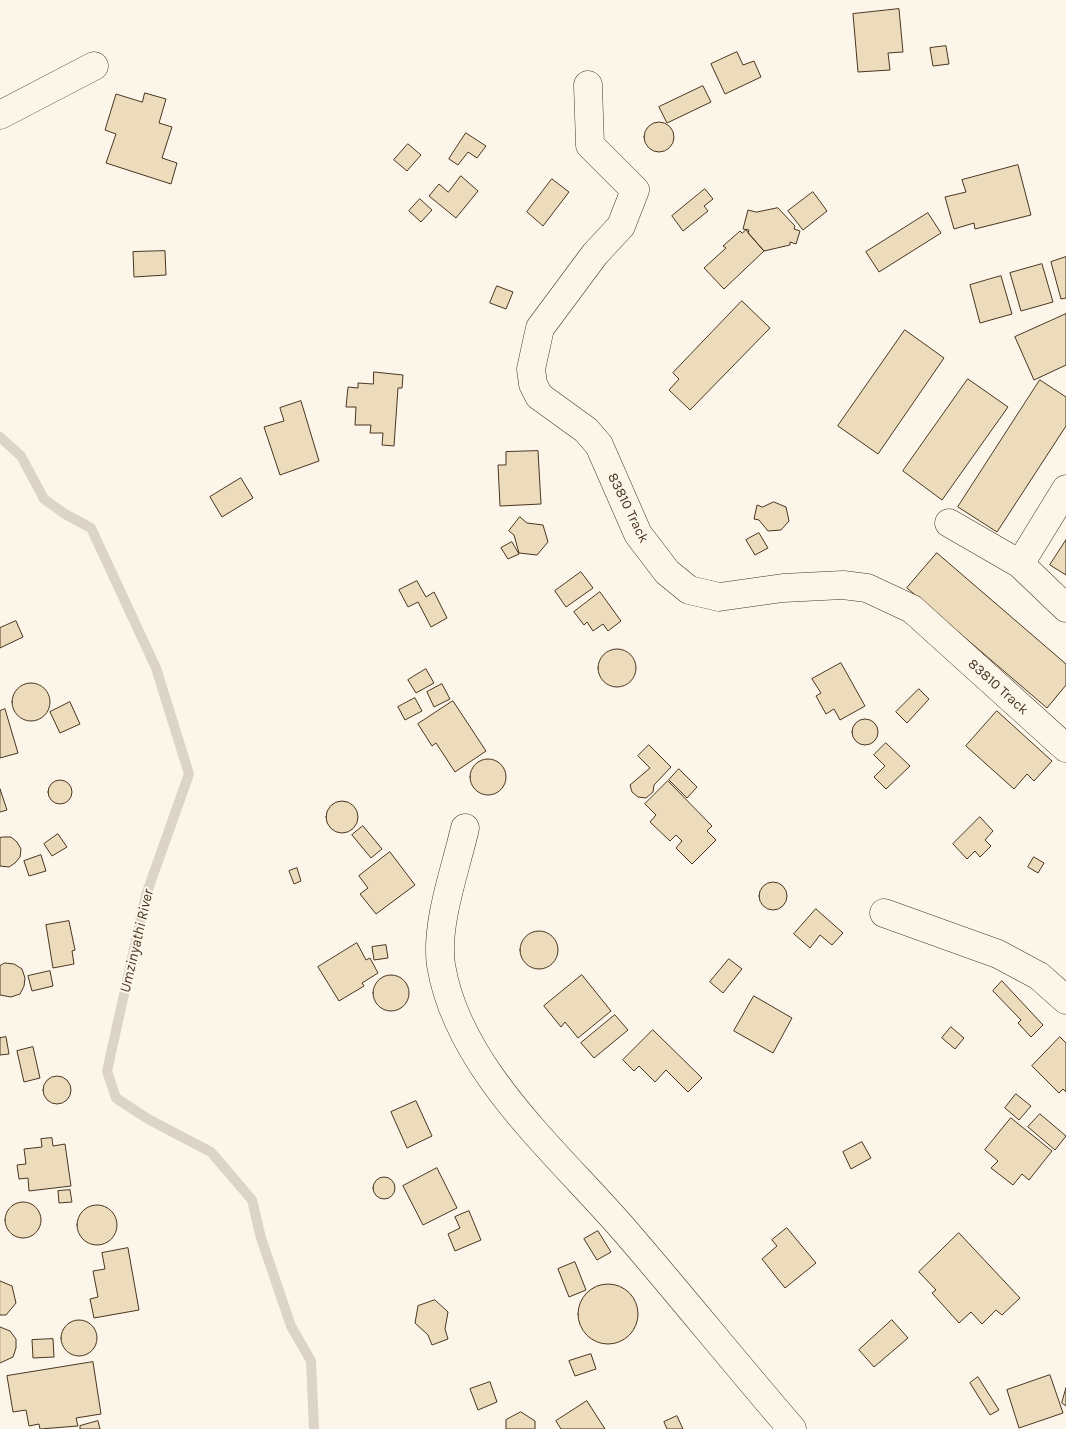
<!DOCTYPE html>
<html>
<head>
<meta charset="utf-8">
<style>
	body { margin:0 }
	canvas { display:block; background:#fbf6e9 }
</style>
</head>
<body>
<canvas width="1066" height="1429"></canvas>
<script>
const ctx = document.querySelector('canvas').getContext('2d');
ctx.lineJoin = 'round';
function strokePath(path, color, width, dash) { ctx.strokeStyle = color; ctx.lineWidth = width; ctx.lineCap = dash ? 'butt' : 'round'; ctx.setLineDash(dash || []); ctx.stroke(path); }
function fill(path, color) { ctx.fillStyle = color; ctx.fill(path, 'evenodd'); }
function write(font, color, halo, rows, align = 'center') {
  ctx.font = font + ' Karla,sans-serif'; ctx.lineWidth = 4; ctx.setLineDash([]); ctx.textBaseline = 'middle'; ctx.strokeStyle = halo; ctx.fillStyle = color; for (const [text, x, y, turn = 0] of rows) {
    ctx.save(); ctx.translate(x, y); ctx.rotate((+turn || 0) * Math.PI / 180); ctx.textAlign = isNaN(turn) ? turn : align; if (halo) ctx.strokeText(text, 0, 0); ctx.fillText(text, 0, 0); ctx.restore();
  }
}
const stream = new Path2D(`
	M 0,437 L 21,456 L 44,499 L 65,514 L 91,528 L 156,668 L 189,774 L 146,895 L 107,1071 L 116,1098 L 148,1119 L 211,1152 L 252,1200 L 261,1238 L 291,1326 L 311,1361 L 314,1429`);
const building = new Path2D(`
	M 899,9 L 903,52 L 888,53 L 890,70 L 858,72 L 853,14 Z
	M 946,46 L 949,64 L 933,66 L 930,48 Z
	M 737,52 L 743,65 L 754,61 L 761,77 L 725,94 L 711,64 Z
	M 703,86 L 711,102 L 667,123 L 659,107 Z
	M 145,93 L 166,99 L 159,123 L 172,127 L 162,158 L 177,163 L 171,184 L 106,163 L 116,134 L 105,130 L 116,94 L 142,102 Z
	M644 137a15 15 0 1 1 30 0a15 15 0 1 1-30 0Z
	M 466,133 L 486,146 L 477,158 L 468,152 L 458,165 L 449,159 Z
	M 408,144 L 421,155 L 407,171 L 394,160 Z
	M 1018,165 L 1031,215 L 975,229 L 974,223 L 954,229 L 945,197 L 966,192 L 962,180 Z
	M 461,176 L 478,191 L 456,218 L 429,196 L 439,184 L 448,192 Z
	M 552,179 L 569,192 L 543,226 L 527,212 Z
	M 705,189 L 713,199 L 704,206 L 708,211 L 683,231 L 672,216 Z
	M 813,192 L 827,211 L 803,230 L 788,211 Z
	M 420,199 L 432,210 L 421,222 L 409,211 Z
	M 778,208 L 795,226 L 794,229 L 800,231 L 796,244 L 790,242 L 790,245 L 764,251 L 748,233 L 749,230 L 743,229 L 748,210 L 756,212 Z
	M 928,213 L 941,233 L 879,272 L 866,252 Z
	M 746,230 L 764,251 L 724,289 L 704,268 L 726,248 L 723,246 L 740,231 L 742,233 Z
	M 165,251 L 166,275 L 134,277 L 133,252 Z
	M 1066,257 L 1066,298 L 1061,299 L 1051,262 Z
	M 1042,264 L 1053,302 L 1021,311 L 1010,273 Z
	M 1001,276 L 1012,314 L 980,323 L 970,285 Z
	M 497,286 L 513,292 L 506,309 L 490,303 Z
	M 742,301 L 770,328 L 690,410 L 669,390 L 679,379 L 673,373 Z
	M 1066,314 L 1066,365 L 1034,380 L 1015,337 Z
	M 905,330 L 944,358 L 878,454 L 838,426 Z
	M 374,372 L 403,375 L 402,388 L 398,388 L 394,446 L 382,445 L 383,433 L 370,433 L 371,425 L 355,425 L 356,407 L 346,407 L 348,387 L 358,388 L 358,383 L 373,384 Z
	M 968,379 L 1008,407 L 942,500 L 903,471 Z
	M 1040,380 L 1066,397 L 1066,426 L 997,532 L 958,507 Z
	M 301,401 L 319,461 L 280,475 L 264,427 L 284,421 L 280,408 Z
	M 538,451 L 541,504 L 500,506 L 498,465 L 506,465 L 506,452 Z
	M 241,478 L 253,498 L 222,517 L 210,497 Z
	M 774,502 L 786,507 L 789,521 L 781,530 L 768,531 L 759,520 L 754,519 L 757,505 L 762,507 Z
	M 520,517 L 527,523 L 543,525 L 548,542 L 537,555 L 519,553 L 514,535 L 509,531 Z
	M 759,533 L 768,548 L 755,555 L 746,540 Z
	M 1066,540 L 1066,575 L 1050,565 Z
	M 512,542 L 519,554 L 508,559 L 501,548 Z
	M 937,553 L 1066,664 L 1066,685 L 1047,708 L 907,588 Z
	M 581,572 L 593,588 L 566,607 L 555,591 Z
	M 417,581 L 426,597 L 434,592 L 447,618 L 431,627 L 418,602 L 408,607 L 399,590 Z
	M 600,592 L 621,621 L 608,631 L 603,624 L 593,631 L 587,622 L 584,625 L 574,612 Z
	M 16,621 L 23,637 L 0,648 L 0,628 Z
	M598 668a19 19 0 1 1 38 0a19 19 0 1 1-38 0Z
	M 841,663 L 865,706 L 840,720 L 834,709 L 826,714 L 816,696 L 821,693 L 812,679 Z
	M 426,669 L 434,683 L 416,693 L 408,680 Z
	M12 702a19 19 0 1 1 38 0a19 19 0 1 1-38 0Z
	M 442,684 L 450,699 L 434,707 L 427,692 Z
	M 919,689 L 929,699 L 907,723 L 896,712 Z
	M 415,698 L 422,711 L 405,720 L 398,707 Z
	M 453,701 L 486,751 L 455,772 L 436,743 L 432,746 L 418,724 Z
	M 70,702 L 80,724 L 60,733 L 50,712 Z
	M 5,709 L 18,753 L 0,758 L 0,711 Z
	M 997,711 L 1052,761 L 1034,781 L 1027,774 L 1014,789 L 966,746 Z
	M852 732a13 13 0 1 1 26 0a13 13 0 1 1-26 0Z
	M 886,743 L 910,766 L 886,789 L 874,777 L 885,766 L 874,755 Z
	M 649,745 L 671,767 L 654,785 L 653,792 L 646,798 L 638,797 L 632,792 L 630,785 L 650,768 L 638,756 Z
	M470 777a18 18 0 1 1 36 0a18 18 0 1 1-36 0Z
	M 679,769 L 697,787 L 687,798 L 669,780 Z
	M48 792a12 12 0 1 1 24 0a12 12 0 1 1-24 0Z
	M 668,781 L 712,826 L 707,831 L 716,840 L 692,864 L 676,848 L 682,841 L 676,835 L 670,841 L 650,822 L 656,815 L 645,804 Z
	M 0,789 L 7,810 L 0,812 Z
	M326 817a16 16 0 1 1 32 0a16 16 0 1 1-32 0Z
	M 980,817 L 993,831 L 985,840 L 991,846 L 980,857 L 975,851 L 967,859 L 953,844 Z
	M 363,826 L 382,849 L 371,858 L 352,835 Z
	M 58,834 L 67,847 L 52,856 L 44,844 Z
	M 3,837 L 11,837 L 17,842 L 21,849 L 20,857 L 15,863 L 9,867 L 0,866 L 0,838 Z
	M 390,852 L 415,885 L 376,914 L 360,894 L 368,888 L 359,876 Z
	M 41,855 L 46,871 L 29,876 L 24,861 Z
	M 1034,857 L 1044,863 L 1038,873 L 1028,867 Z
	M 297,868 L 301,881 L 294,884 L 289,871 Z
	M759 896a14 14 0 1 1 28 0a14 14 0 1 1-28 0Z
	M 816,909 L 843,933 L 832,945 L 820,935 L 810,948 L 794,934 Z
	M 69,921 L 75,950 L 72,951 L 74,964 L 53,968 L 46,925 Z
	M520 950a19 19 0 1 1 38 0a19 19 0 1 1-38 0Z
	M 357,943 L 366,960 L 370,958 L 378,973 L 362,983 L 364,986 L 339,1001 L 318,967 Z
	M 386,945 L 388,958 L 374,960 L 372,947 Z
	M 729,959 L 742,969 L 723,993 L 710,982 Z
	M 5,963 L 14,964 L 22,969 L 25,978 L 24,986 L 20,994 L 11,997 L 0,995 L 0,966 Z
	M 50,971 L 53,986 L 32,991 L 28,976 Z
	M373 993a18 18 0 1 1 36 0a18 18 0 1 1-36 0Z
	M 582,975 L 611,1011 L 578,1038 L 565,1022 L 561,1027 L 544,1006 Z
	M 1002,981 L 1043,1025 L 1031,1037 L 1018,1023 L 1021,1020 L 993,991 Z
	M 754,996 L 792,1018 L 773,1053 L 734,1031 Z
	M 615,1015 L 628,1030 L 594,1058 L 581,1043 Z
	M 951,1027 L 964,1038 L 955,1049 L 942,1038 Z
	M 653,1030 L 702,1078 L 688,1092 L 666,1070 L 655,1082 L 639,1066 L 634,1071 L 623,1060 Z
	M 6,1037 L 9,1054 L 0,1055 L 0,1038 Z
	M 1060,1037 L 1066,1043 L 1066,1092 L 1063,1089 L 1059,1093 L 1032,1066 Z
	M 33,1047 L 40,1078 L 24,1082 L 17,1051 Z
	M43 1090a14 14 0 1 1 28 0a14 14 0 1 1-28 0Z
	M 1016,1094 L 1031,1106 L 1019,1120 L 1005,1108 Z
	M 416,1101 L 432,1136 L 407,1148 L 391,1112 Z
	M 1040,1114 L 1066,1136 L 1055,1150 L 1028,1127 Z
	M 1011,1118 L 1052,1151 L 1029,1180 L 1022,1174 L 1013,1185 L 991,1168 L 998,1161 L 985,1150 Z
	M 52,1138 L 53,1146 L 65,1144 L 71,1186 L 29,1191 L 28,1178 L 19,1179 L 17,1165 L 26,1164 L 24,1149 L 42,1147 L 41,1139 Z
	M 862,1142 L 871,1158 L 851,1169 L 843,1152 Z
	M 437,1168 L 457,1208 L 423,1225 L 403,1186 Z
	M373 1188a11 11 0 1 1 22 0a11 11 0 1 1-22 0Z
	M 70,1190 L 72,1202 L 59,1203 L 58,1191 Z
	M5 1220a18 18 0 1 1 36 0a18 18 0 1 1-36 0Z
	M77 1225a20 20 0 1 1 40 0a20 20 0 1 1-40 0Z
	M 469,1211 L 481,1240 L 455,1251 L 448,1234 L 460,1228 L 455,1217 Z
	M 787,1228 L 816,1263 L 785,1288 L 762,1259 L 777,1246 L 772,1240 Z
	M 598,1231 L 611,1252 L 597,1260 L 584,1239 Z
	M 959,1233 L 1020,1298 L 1002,1315 L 996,1310 L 982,1324 L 971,1312 L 959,1323 L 932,1293 L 936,1290 L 919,1272 Z
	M 128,1248 L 139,1310 L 94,1318 L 90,1299 L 98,1297 L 93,1271 L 105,1269 L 102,1253 Z
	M 575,1262 L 586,1290 L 569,1297 L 558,1269 Z
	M 0,1281 L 12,1286 L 16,1303 L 6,1315 L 0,1315 Z
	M578 1314a30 30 0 1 1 60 0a30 30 0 1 1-60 0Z
	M 435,1300 L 448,1312 L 445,1329 L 448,1339 L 432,1345 L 428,1335 L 415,1323 L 418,1306 Z
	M 892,1320 L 908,1338 L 874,1367 L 859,1350 Z
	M61 1338a18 18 0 1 1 36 0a18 18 0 1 1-36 0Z
	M 0,1327 L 10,1331 L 16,1339 L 16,1348 L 13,1357 L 0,1363 Z
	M 53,1339 L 54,1357 L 33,1358 L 32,1340 Z
	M 591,1354 L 596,1369 L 575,1376 L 569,1361 Z
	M 93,1362 L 101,1414 L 76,1418 L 78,1426 L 40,1429 L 39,1424 L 29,1426 L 26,1410 L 13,1412 L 7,1376 Z
	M 1050,1375 L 1063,1413 L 1019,1428 L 1007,1390 Z
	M 978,1377 L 999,1410 L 990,1415 L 970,1383 Z
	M 490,1382 L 497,1402 L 478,1410 L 470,1389 Z
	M 1066,1388 L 1066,1406 L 1062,1403 Z
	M 587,1401 L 605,1429 L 561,1429 L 556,1421 Z
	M 521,1412 L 535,1421 L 535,1429 L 506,1429 L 506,1420 Z
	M 677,1416 L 683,1429 L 667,1429 L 664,1422 Z
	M 98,1421 L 100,1429 L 80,1429 L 80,1426 Z`);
const minor = new Path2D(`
	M 588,85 L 590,145 L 635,190 L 621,226 L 595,254 L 540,328 L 531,369 L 533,384 L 539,396 L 586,430 L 599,445 L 638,534 L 667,572 L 689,590 L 719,597 L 783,588 L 843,585 L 867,588 L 912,609 L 1066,748
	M 0,115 L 94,66
	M 949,523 L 1020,564 L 1066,608
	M 1020,564 L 1066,489
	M 465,828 C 456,868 435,924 441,965 C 458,1070 560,1155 626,1232 C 682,1297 736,1364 792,1429
	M 884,913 L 998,954 L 1039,976 L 1066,1000`);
const streetNames = [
	["83810 Track",628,508,64],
	["83810 Track",998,687,42]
];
const waterNames = [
	["Umzinyathi River",137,941,-77]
];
strokePath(stream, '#dcd4c6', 10);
fill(building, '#ecdcbc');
strokePath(building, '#4a3520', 1);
strokePath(minor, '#4a3520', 29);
strokePath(minor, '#fbf6e9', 28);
write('14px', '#4a3520', '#fbf6e9', streetNames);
write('italic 15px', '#4a3520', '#fbf6e9', waterNames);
</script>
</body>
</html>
